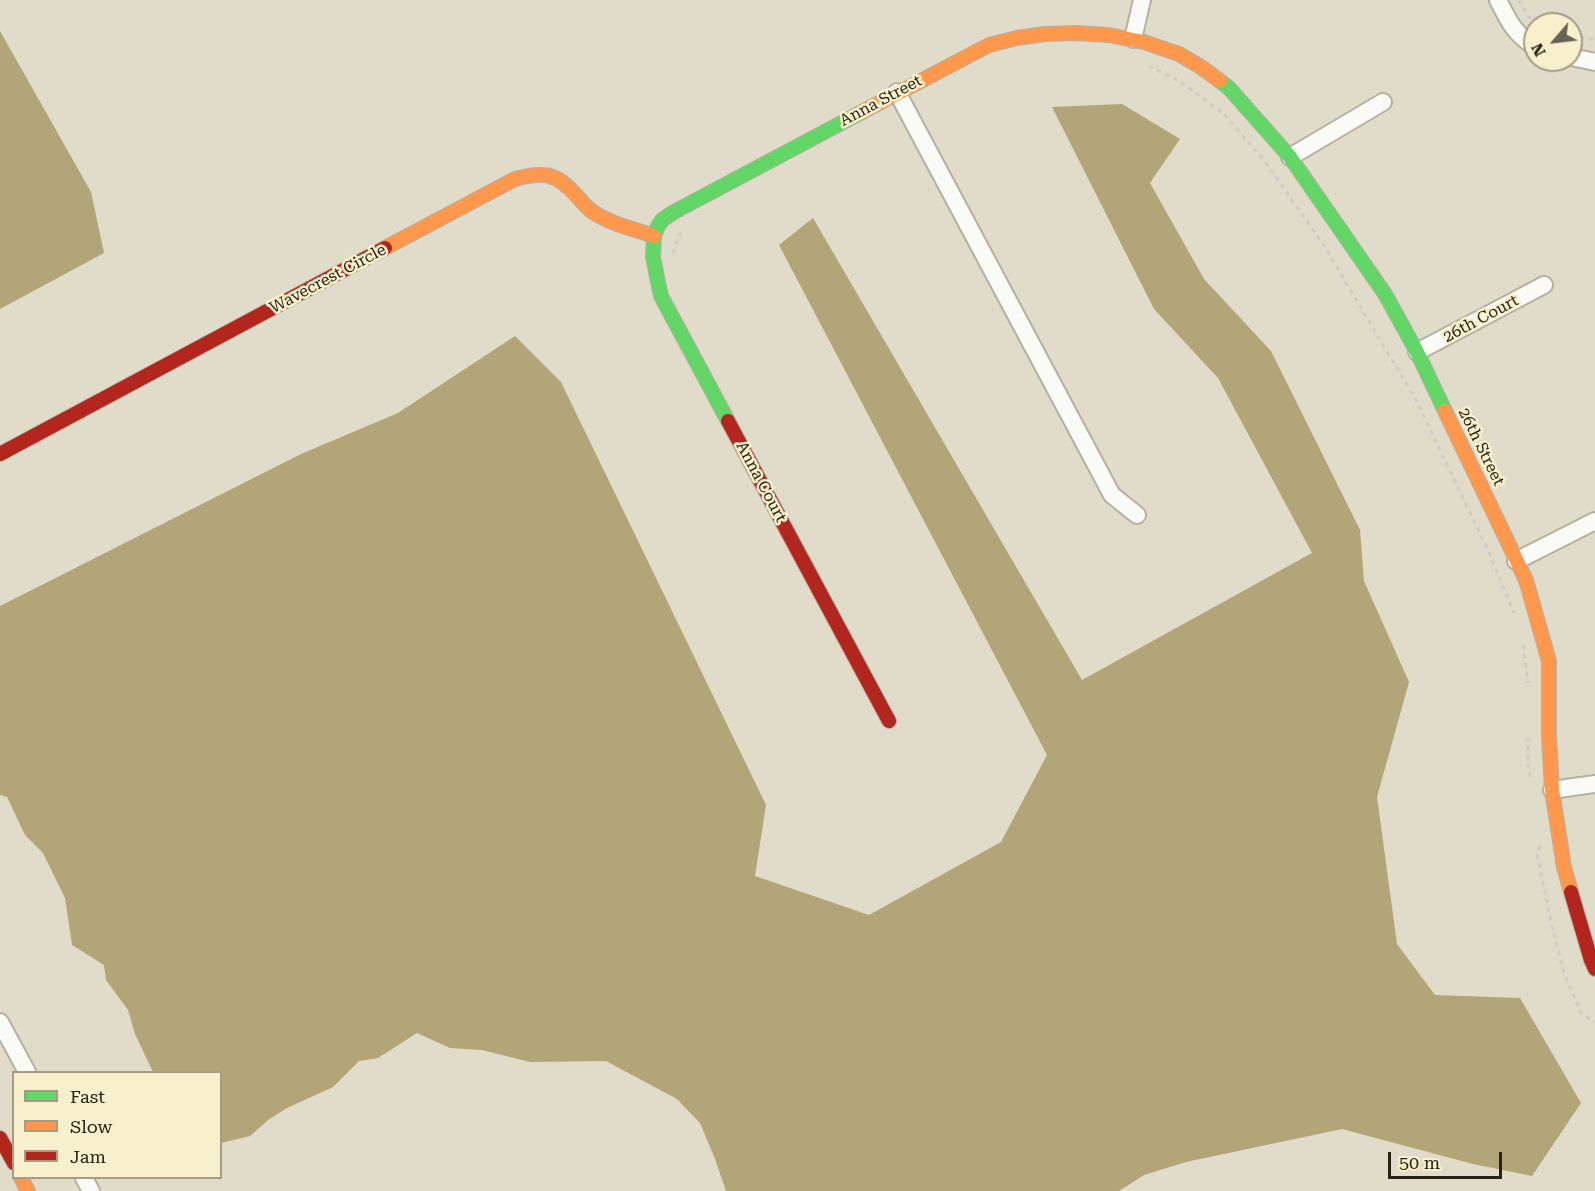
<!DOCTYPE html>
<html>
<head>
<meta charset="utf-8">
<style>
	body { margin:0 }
	#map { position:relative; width:1595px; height:1191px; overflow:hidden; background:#e1dbc9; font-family:"Roboto Serif",serif }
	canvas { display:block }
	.legend { position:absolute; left:12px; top:1071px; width:210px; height:108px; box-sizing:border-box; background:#f8efcc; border:2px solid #a49d83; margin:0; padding:8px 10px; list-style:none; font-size:18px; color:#272316 }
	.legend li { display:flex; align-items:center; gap:12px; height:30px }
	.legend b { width:30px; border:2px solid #a49d83 }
	.north { position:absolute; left:1523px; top:12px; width:60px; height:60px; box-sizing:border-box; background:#f8efcc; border:2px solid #a49d83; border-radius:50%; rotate:242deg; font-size:16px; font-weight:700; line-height:24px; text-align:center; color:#272316 }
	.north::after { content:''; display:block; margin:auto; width:21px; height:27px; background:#686355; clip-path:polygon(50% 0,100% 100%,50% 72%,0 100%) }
	.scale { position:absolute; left:1388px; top:1152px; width:114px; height:27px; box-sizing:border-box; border:3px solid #272316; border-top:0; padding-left:8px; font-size:18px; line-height:21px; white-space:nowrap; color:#272316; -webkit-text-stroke:4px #f8efcc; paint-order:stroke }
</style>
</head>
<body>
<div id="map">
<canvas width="1595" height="1191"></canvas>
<ul class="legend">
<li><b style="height:8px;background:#63d668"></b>Fast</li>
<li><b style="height:8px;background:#ff974d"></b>Slow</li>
<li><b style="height:8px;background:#b3261e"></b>Jam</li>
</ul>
<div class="north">N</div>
<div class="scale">50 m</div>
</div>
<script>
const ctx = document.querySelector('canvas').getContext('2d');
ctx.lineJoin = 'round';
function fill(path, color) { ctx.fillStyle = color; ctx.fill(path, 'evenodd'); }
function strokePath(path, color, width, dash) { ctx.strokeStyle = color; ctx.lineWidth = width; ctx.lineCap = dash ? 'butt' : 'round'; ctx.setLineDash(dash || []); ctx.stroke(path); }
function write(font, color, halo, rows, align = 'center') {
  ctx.font = font + ' "Roboto Serif",serif'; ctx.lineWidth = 5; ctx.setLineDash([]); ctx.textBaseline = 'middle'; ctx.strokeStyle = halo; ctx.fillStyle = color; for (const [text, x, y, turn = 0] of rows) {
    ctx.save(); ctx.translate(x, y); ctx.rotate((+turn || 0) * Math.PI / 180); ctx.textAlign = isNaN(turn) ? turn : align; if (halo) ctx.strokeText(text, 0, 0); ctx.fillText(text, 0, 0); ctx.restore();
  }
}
const water = new Path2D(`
	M 0,31 L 91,192 L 104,253 L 0,309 Z
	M 1122,104 L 1180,139 L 1150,183 L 1204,279 L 1271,351 L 1360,530 L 1364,581 L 1409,682 L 1377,797 L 1397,944 L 1435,995 L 1520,998 L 1581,1103 L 1532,1176 L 1473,1164 L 1342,1129 L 1186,1162 L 1144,1175 L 1119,1191 L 726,1191 L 715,1159 L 700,1123 L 677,1099 L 606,1061 L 530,1062 L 482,1050 L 450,1048 L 417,1033 L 378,1058 L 359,1061 L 333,1087 L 287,1108 L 268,1120 L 250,1136 L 221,1143 L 220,1072 L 153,1072 L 135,1034 L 128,1010 L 106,980 L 104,965 L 72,945 L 65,898 L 43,853 L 25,835 L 7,797 L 0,795 L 0,606 L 301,454 L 398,413 L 515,336 L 561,382 L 766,805 L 755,876 L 869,915 L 1001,842 L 1047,755 L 779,245 L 813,218 L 1082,680 L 1312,553 L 1218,378 L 1154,309 L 1052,107 Z`);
const path = new Path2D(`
	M 1519,0 L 1533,23 L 1535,24
	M 1571,35 L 1595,40
	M 1149,66 L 1181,82 L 1224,114 L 1264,160 L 1323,244 L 1416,400 L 1488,550 L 1514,613
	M 673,253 L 681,231
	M 1523,645 L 1528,683
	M 1528,737 L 1528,766 L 1531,779
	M 1540,846 L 1537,854 L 1552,926 L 1564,973 L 1581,1013 L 1595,1022`);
const street = new Path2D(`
	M 1498,0 C 1509,22 1514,33 1535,47
	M 1133,39 L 1142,0
	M 1571,57 L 1595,62
	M 897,92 L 1112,495 L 1137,515
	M 1290,157 L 1383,102
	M 1417,352 L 1544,285
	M 1516,561 L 1595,521
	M 1552,790 L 1595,784
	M 0,1022 L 27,1072
	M 84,1178 L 91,1191`);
const fast = new Path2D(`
	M 1220,81 L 1229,88 L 1290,157 L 1385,294 L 1417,352 L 1445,411
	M 728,421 L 661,296 L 659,287 L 653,257 L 654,237 L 657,228 L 662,220 L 674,212 L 862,112`);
const slow = new Path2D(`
	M 862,112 L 989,45 L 1017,38 L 1045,34 L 1077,33 L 1108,35 L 1144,42 L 1179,54 L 1201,67 L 1220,81
	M 385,248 L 515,179 C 544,171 557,173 577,196 C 582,202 587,208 593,212 C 611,224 634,229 654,236
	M 1445,411 L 1526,580 L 1549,661 L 1549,736 L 1552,790 L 1564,867 L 1571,892
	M 21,1178 L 28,1191`);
const jam = new Path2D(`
	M 728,421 L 889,721
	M 0,454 L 385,248
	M 1571,892 L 1591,960 L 1595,969
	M 0,1138 L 14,1163`);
const streetNames = [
	["Anna Street",881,101,-28],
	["Wavecrest Circle",328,279,-28],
	["26th Court",1481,319,-28],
	["26th Street",1481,447,64],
	["Anna Court",761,482,62]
];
fill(water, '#b2a578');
strokePath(street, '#b5b1a2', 20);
strokePath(fast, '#b5b1a2', 16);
strokePath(slow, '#b5b1a2', 16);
strokePath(jam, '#b5b1a2', 16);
strokePath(path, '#cfcdc8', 3, [4.5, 4.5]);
strokePath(street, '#fafaf7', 16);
strokePath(fast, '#63d668', 14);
strokePath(slow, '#ff974d', 14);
strokePath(jam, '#b3261e', 14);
write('16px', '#272316', '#f8efcc', streetNames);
</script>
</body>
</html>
